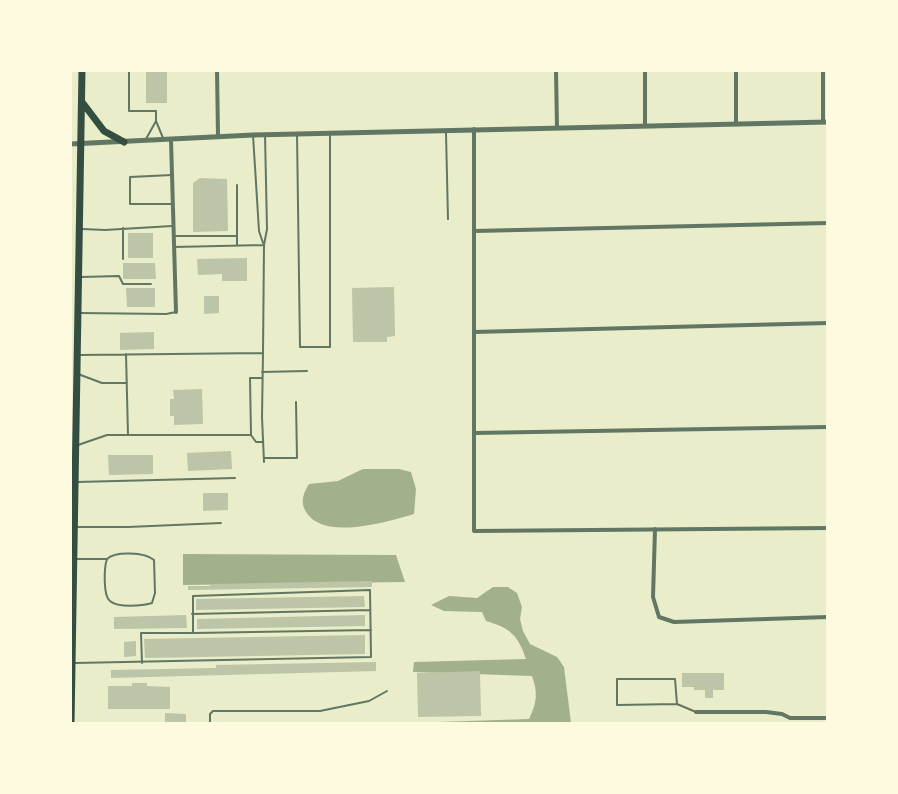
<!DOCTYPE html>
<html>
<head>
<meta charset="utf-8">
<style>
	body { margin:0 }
	#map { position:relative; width:898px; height:794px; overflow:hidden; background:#e9edc9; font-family:"DM Sans",sans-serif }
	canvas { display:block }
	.frame { position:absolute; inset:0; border:72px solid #fefae0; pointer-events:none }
</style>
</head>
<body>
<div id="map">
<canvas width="898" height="794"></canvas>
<div class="frame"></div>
</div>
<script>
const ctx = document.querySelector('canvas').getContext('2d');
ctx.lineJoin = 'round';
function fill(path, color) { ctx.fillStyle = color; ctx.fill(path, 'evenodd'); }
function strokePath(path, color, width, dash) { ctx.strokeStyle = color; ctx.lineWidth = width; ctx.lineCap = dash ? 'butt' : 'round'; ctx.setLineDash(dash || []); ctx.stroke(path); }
const water = new Path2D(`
	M 363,469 L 399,469 L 411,472 L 416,489 L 414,514 C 387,522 321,542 305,510 C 300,501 304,492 309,484 L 338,481 Z
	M 183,554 L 396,555 L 405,582 L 183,585 Z
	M 493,587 L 508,587 L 517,593 L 522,607 L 520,619 L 523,631 L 530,644 L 557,657 L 564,667 L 571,723 L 376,724 L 529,719 C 537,702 538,693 532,676 L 413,672 L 414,662 L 526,659 C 518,635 510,628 486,621 L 482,612 L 444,611 L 431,605 L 449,596 L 477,598 Z`);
const building = new Path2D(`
	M 146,70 L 167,70 L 167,103 L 146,103 Z
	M 200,178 L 227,179 L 228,231 L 193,232 L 193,183 Z
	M 128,233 L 153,233 L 153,258 L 128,258 Z
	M 247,258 L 247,281 L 222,281 L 222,274 L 198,275 L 197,259 Z
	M 123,263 L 155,263 L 156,279 L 123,279 Z
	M 394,287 L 395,336 L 387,337 L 387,342 L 353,342 L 352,288 Z
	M 126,288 L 155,288 L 155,307 L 127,307 Z
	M 204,296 L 219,296 L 219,313 L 204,314 Z
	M 154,332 L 154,349 L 120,350 L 120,333 Z
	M 202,389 L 203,424 L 174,425 L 174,416 L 170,416 L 170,399 L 174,399 L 173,390 Z
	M 231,451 L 232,469 L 188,471 L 187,453 Z
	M 108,455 L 153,455 L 153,474 L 109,475 Z
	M 203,493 L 228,493 L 228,510 L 203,511 Z
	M 372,581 L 372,587 L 188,590 L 188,586 L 210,586 L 210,584 Z
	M 364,596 L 365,607 L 196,610 L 196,599 Z
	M 186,615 L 187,628 L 114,629 L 114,617 Z
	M 365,615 L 365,626 L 197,629 L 197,619 Z
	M 365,635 L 365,654 L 145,658 L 144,639 Z
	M 136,641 L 136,656 L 124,657 L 124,642 Z
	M 376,662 L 376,671 L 111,678 L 111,670 L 216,668 L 216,665 Z
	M 480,671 L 481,716 L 418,717 L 417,673 Z
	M 682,673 L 724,673 L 724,690 L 713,690 L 713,698 L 705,698 L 705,690 L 694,690 L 694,687 L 682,687 Z
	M 132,683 L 147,683 L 147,686 L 170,687 L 170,709 L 108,709 L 108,686 L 132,686 Z
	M 165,713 L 186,714 L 186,724 L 165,724 Z`);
const service = new Path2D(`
	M 129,70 L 129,111 L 156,111 L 156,121 L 163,138
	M 446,133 L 448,219
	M 297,134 L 300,347 L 330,347 L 330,134
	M 253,135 L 259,231 L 263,243
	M 146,139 L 156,121
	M 172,175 L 130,177 L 130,204 L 172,204
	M 237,185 L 237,245
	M 123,228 L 123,259
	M 82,229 L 105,230 L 172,226
	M 174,236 L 237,236
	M 174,247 L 264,245
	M 81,277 L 119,276 L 123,284 L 151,284
	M 80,313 L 166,314 L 176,312
	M 263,353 L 262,417 L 264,462
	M 126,354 L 128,435
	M 80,355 L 263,353 L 264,245 L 267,229 L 265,135
	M 262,372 L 307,371
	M 78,374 L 102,383 L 127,383
	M 262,378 L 250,378 L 251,435 L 256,442 L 263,442
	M 78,445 L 107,435 L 251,435
	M 264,458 L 297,458 L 296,402
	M 77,482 L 235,478
	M 76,527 L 128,527 L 221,523
	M 76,559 L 107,559 C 104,567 103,596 110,601 C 118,608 142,606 152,603 L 155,593 L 154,560 C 145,552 115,551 107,559
	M 192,614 L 370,610
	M 194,633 L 371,630
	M 75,663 L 371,657 L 370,590 L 193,596 L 193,633 L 141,633 L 142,663
	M 677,704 L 675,679 L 617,679 L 617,705 L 677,704 L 696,712
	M 210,724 L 210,714 L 213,711 L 320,711 L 369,701 L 387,691`);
const minor = new Path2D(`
	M 217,70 L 218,136
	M 556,70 L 557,128
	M 645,70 L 645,126
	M 736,70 L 736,124
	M 823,70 L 823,122
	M 474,129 L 474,531 L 828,528
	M 171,140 L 176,312
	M 474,231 L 828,223
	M 474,332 L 828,323
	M 474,433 L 828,427
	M 655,529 L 653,597 L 659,617 L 674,622 L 828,617
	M 696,712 L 766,712 L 782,714 L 790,718 L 828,718`);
const tertiary = new Path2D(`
	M 70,144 L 253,135 L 828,122`);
const trunk = new Path2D(`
	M 82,102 L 104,131 L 124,142
	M 71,724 L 82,70`);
fill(water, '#a3b18a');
fill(building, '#bcc5a7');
strokePath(service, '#617663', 2);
strokePath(minor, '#617663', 4);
strokePath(tertiary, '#617663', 5);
strokePath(trunk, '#344e41', 7);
</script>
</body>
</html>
